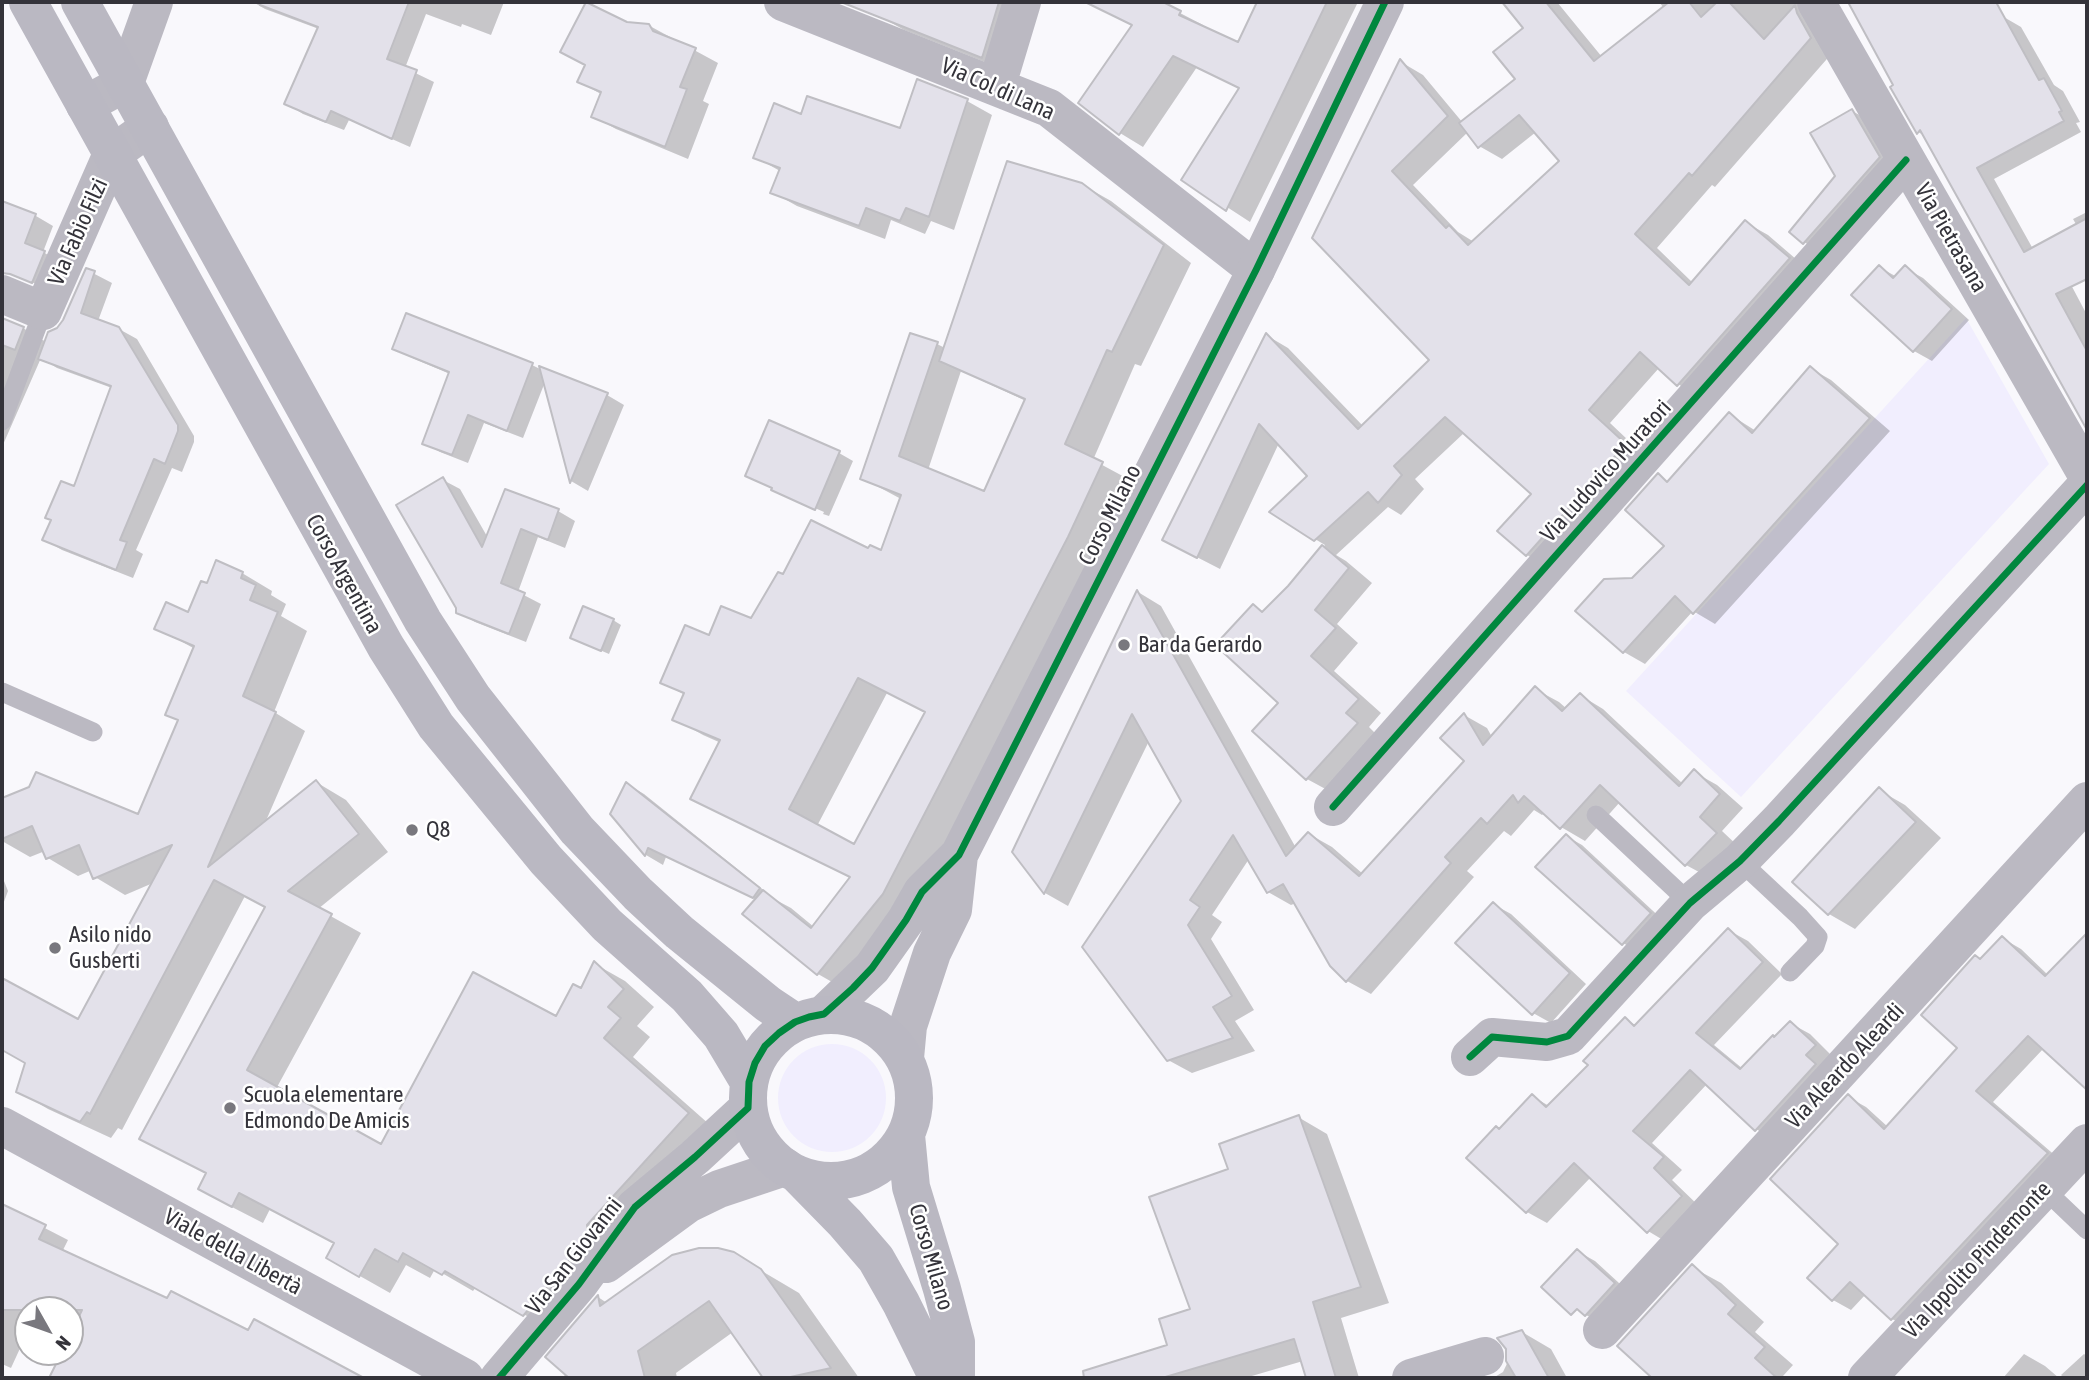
<!DOCTYPE html>
<html>
<head>
<meta charset="utf-8">
<style>
	body { margin:0 }
	#map { position:relative; width:2089px; height:1380px; overflow:hidden; background:#f9f8fc; font-family:"Asap Condensed",sans-serif }
	canvas { display:block }
	.frame { position:absolute; inset:0; border:4px solid #34333a; pointer-events:none }
	.north { position:absolute; left:14px; top:1296px; width:70px; height:70px; box-sizing:border-box; background:#fff; border:2px solid #aeadb0; border-radius:50%; rotate:130deg; font-size:19px; font-weight:700; line-height:28px; text-align:center; color:#34333a }
	.north::after { content:''; display:block; margin:auto; width:24px; height:32px; background:#79787e; clip-path:polygon(50% 0,100% 100%,50% 72%,0 100%) }
</style>
</head>
<body>
<div id="map">
<canvas width="2089" height="1380"></canvas>
<div class="frame"></div>
<div class="north">N</div>
</div>
<script>
const ctx = document.querySelector('canvas').getContext('2d');
ctx.lineJoin = 'round';
function fill(path, color) { ctx.fillStyle = color; ctx.fill(path, 'evenodd'); }
function strokePath(path, color, width, dash) { ctx.strokeStyle = color; ctx.lineWidth = width; ctx.lineCap = dash ? 'butt' : 'round'; ctx.setLineDash(dash || []); ctx.stroke(path); }
function write(font, color, halo, rows, align = 'center') {
  ctx.font = font + ' "Asap Condensed",sans-serif'; ctx.lineWidth = 5; ctx.setLineDash([]); ctx.textBaseline = 'middle'; ctx.strokeStyle = halo; ctx.fillStyle = color; for (const [text, x, y, turn = 0] of rows) {
    ctx.save(); ctx.translate(x, y); ctx.rotate((+turn || 0) * Math.PI / 180); ctx.textAlign = isNaN(turn) ? turn : align; if (halo) ctx.strokeText(text, 0, 0); ctx.fillText(text, 0, 0); ctx.restore();
  }
}
const green = new Path2D(`
	M 1966,318 L 2049,464 L 1741,797 L 1626,691 Z
	M778 1098a54 54 0 1 1 108 0a54 54 0 1 1-108 0Z`);
const shadow = new Path2D(`
	M 253,2 L 504,2 L 491,35 L 462,24 L 461,27 L 426,14 L 405,68 L 434,82 L 410,147 L 349,120 L 344,130 L 303,114 L 286,103 L 319,29 L 265,9 Z
	M 878,2 L 1039,2 L 1012,73 L 904,30 L 874,13 Z
	M 1133,2 L 1159,2 L 1203,25 L 1202,27 L 1239,44 L 1259,2 L 1358,2 L 1250,222 L 1184,179 L 1240,89 L 1197,67 L 1143,147 L 1120,133 L 1134,25 L 1125,20 Z
	M 1504,2 L 1557,2 L 1602,57 L 1664,8 L 1659,2 L 1822,2 L 1833,52 L 1715,187 L 1712,185 L 1657,248 L 1693,283 L 1745,222 L 1768,235 L 1811,272 L 1700,398 L 1678,384 L 1659,368 L 1610,423 L 1647,458 L 1549,568 L 1527,555 L 1533,494 L 1464,433 L 1415,479 L 1424,489 L 1401,515 L 1388,507 L 1336,555 L 1346,561 L 1372,583 L 1337,624 L 1358,643 L 1334,671 L 1381,713 L 1369,727 L 1380,738 L 1331,792 L 1307,779 L 1280,703 L 1253,606 L 1264,612 L 1289,587 L 1325,545 L 1315,539 L 1310,476 L 1279,443 L 1220,569 L 1187,552 L 1266,335 L 1288,348 L 1363,426 L 1431,360 L 1314,237 L 1401,62 L 1423,75 L 1463,123 L 1518,80 L 1526,28 ZM 1468,132 L 1479,146 L 1502,159 L 1536,132 L 1561,162 L 1474,242 L 1458,232 L 1413,185 Z
	M 1853,2 L 1986,2 L 1994,16 L 2002,16 L 2021,27 L 2054,85 L 2063,91 L 2080,122 L 2076,123 L 2081,132 L 1994,179 L 2033,249 L 2077,226 L 2073,219 L 2087,212 L 2087,270 L 2069,281 L 2087,315 L 2087,427 L 1925,136 L 1918,132 L 1859,5 Z
	M 626,23 L 648,25 L 718,63 L 703,101 L 709,104 L 688,159 L 616,129 L 593,116 L 601,94 L 579,82 Z
	M 967,101 L 992,115 L 954,230 L 931,221 L 925,234 L 891,220 L 885,239 L 797,206 L 772,192 L 780,171 L 755,157 L 802,116 L 901,131 Z
	M 1852,111 L 1867,119 L 1894,166 L 1819,251 L 1804,242 L 1837,176 Z
	M 1081,184 L 1111,201 L 1191,263 L 1141,366 L 1135,364 L 1093,460 L 1130,480 L 911,910 L 846,990 L 818,974 L 745,914 L 757,900 L 666,857 L 663,865 L 646,855 L 612,814 L 627,784 L 644,794 L 776,900 L 791,908 L 814,927 L 851,878 L 720,814 L 692,798 L 721,743 L 703,735 L 675,719 L 685,695 L 663,683 L 710,637 L 751,620 L 784,577 L 869,550 L 882,552 L 901,499 L 862,478 L 937,344 L 945,348 ZM 961,371 L 1026,401 L 985,493 L 928,470 ZM 887,693 L 927,713 L 855,846 L 817,826 Z
	M 2,202 L 36,216 L 53,226 L 43,252 L 62,263 L 50,291 L 15,274 L 20,261 L 2,254 Z
	M 1879,267 L 1897,277 L 1905,268 L 1923,278 L 1969,320 L 1932,361 L 1914,351 Z
	M 87,270 L 112,283 L 98,321 L 119,329 L 137,339 L 194,436 L 194,442 L 182,472 L 172,468 L 136,550 L 143,554 L 133,578 L 62,550 L 45,540 L 75,488 L 112,388 L 57,368 L 41,358 L 2,447 L 2,319 L 23,328 L 46,342 L 65,321 Z
	M 407,315 L 532,365 L 542,370 L 607,395 L 624,405 L 588,491 L 571,481 L 545,382 L 523,438 L 484,423 L 468,463 L 440,452 L 424,443 L 450,374 L 410,357 L 394,348 Z
	M 1810,368 L 1831,380 L 1890,431 L 1715,624 L 1693,611 L 1645,664 L 1624,652 L 1632,580 L 1666,546 L 1658,476 L 1669,482 L 1729,414 L 1756,431 Z
	M 770,423 L 839,453 L 853,461 L 829,516 L 823,514 L 824,512 L 785,495 L 785,496 L 747,475 Z
	M 443,480 L 460,489 L 488,538 L 506,491 L 558,511 L 575,521 L 565,548 L 538,537 L 518,592 L 541,604 L 526,642 L 475,622 L 458,612 Z
	M 242,573 L 272,591 L 271,595 L 286,604 L 281,616 L 307,631 L 274,712 L 305,731 L 265,823 L 316,782 L 346,800 L 388,852 L 318,909 L 361,933 L 276,1089 L 382,1147 L 556,1018 L 582,990 L 595,964 L 625,981 L 654,1007 L 637,1026 L 650,1037 L 633,1057 L 718,1132 L 555,1332 L 476,1287 L 473,1291 L 435,1269 L 430,1278 L 406,1265 L 390,1293 L 328,1258 L 336,1243 L 270,1209 L 263,1223 L 230,1206 L 207,1174 L 172,1156 L 267,907 L 245,896 L 122,1130 L 118,1128 L 111,1138 L 48,1109 L 18,1091 L 27,1063 L 2,1049 L 2,980 L 79,1021 L 153,883 L 125,895 L 95,877 L 92,870 L 78,876 L 48,858 L 45,851 L 30,857 L 2,841 L 2,800 L 30,789 L 139,816 L 180,721 L 195,649 L 157,628 L 189,614 L 208,586 Z
	M 1138,592 L 1161,606 L 1296,848 L 1309,834 L 1332,847 L 1363,874 L 1466,761 L 1464,715 L 1487,728 L 1492,737 L 1535,689 L 1559,702 L 1567,709 L 1580,695 L 1603,709 L 1683,784 L 1694,772 L 1717,785 L 1743,808 L 1722,831 L 1739,847 L 1710,878 L 1686,865 L 1620,802 L 1585,841 L 1561,827 L 1545,812 L 1542,815 L 1534,810 L 1511,836 L 1504,831 L 1467,871 L 1474,877 L 1371,994 L 1347,981 L 1331,965 L 1296,903 L 1291,905 L 1268,892 L 1249,859 L 1212,915 L 1222,922 L 1211,939 L 1254,1010 L 1235,1021 L 1255,1051 L 1192,1073 L 1168,1060 L 1183,801 L 1149,741 L 1068,906 L 1045,893 L 1014,852 Z
	M 613,620 L 621,625 L 609,654 L 572,638 Z
	M 1879,790 L 1905,805 L 1941,838 L 1855,929 L 1829,914 L 1794,882 Z
	M 1566,836 L 1582,845 L 1666,923 L 1639,952 L 1623,943 Z
	M 2,876 L 8,891 L 2,907 Z
	M 1493,904 L 1511,914 L 1586,984 L 1551,1023 L 1533,1013 Z
	M 1728,930 L 1748,941 L 1782,974 L 1714,1045 L 1743,1069 L 1790,1023 L 1810,1034 L 1834,1058 L 1776,1141 L 1756,1129 L 1707,1084 L 1652,1143 L 1682,1170 L 1672,1180 L 1701,1208 L 1668,1243 L 1648,1231 L 1591,1177 L 1547,1223 L 1527,1212 L 1500,1130 L 1532,1096 L 1549,1106 L 1590,1065 L 1625,1019 L 1637,1026 Z
	M 2086,936 L 2087,1087 L 2044,1048 L 1993,1102 L 2065,1164 L 1911,1329 L 1892,1319 L 1866,1294 L 1851,1310 L 1833,1300 L 1841,1244 L 1848,1097 L 1866,1107 L 1888,1127 L 1959,1048 L 1981,961 L 2002,938 L 2021,949 L 2048,975 Z
	M 1298,1117 L 1327,1134 L 1389,1303 L 1341,1318 L 1359,1378 L 1308,1378 L 1303,1361 L 1245,1378 L 1146,1378 L 1140,1355 L 1170,1346 L 1192,1311 L 1230,1170 Z
	M 2,1206 L 68,1240 L 62,1252 L 168,1301 L 249,1332 L 254,1322 L 360,1378 L 63,1378 L 54,1373 L 64,1352 L 70,1352 L 70,1339 L 73,1333 L 70,1332 L 70,1310 L 28,1310 L 28,1331 L 11,1368 L 2,1364 Z
	M 1577,1251 L 1595,1261 L 1631,1294 L 1604,1325 L 1586,1315 L 1549,1281 Z
	M 733,1254 L 799,1293 L 859,1378 L 765,1378 L 733,1332 L 676,1373 L 677,1378 L 562,1378 L 566,1374 L 598,1297 L 607,1303 Z
	M 1692,1267 L 1721,1283 L 1764,1322 L 1755,1332 L 1793,1365 L 1783,1376 L 1786,1378 L 1655,1378 L 1619,1346 Z
	M 1522,1332 L 1551,1349 L 1567,1378 L 1493,1378 L 1503,1372 Z
	M 2024,1354 L 2045,1366 L 2059,1378 L 2003,1378 Z
	M 2084,1354 L 2087,1356 L 2087,1378 L 2064,1378 L 2061,1375 Z`);
const building = new Path2D(`
	M 260,2 L 409,2 L 387,59 L 417,70 L 392,139 L 331,111 L 326,122 L 284,104 L 318,27 L 260,5 Z
	M 586,2 L 627,22 L 649,24 L 653,31 L 696,48 L 680,87 L 687,89 L 665,147 L 591,117 L 601,92 L 577,82 L 585,65 L 560,52 Z
	M 841,2 L 999,2 L 982,58 Z
	M 1085,2 L 1163,2 L 1181,11 L 1179,15 L 1238,42 L 1257,2 L 1327,2 L 1226,211 L 1181,180 L 1239,88 L 1173,56 L 1119,135 L 1078,103 L 1132,25 Z
	M 1502,2 L 1546,2 L 1594,61 L 1669,2 L 1689,2 L 1701,17 L 1717,2 L 1729,2 L 1764,39 L 1795,5 L 1797,13 L 1811,38 L 1692,176 L 1689,173 L 1635,234 L 1689,285 L 1745,220 L 1790,258 L 1677,386 L 1640,352 L 1589,410 L 1626,444 L 1526,556 L 1497,531 L 1531,494 L 1445,417 L 1394,466 L 1402,475 L 1378,503 L 1368,492 L 1314,541 L 1269,512 L 1307,476 L 1259,424 L 1197,558 L 1162,540 L 1266,333 L 1358,429 L 1429,360 L 1312,238 L 1400,59 L 1448,116 L 1392,171 L 1446,228 L 1449,225 L 1468,245 L 1559,161 L 1519,115 L 1478,148 L 1459,123 L 1515,79 L 1493,52 L 1523,28 Z
	M 1848,2 L 1996,2 L 2039,80 L 2044,78 L 2062,111 L 2059,112 L 2064,121 L 1977,168 L 2024,252 L 2087,218 L 2087,279 L 2056,294 L 2087,351 L 2087,430 L 1920,130 L 1917,134 L 1890,87 L 1893,85 Z
	M 917,79 L 968,99 L 929,217 L 906,208 L 900,221 L 866,208 L 859,226 L 770,193 L 780,168 L 753,158 L 774,103 L 801,114 L 807,96 L 900,128 Z
	M 1852,109 L 1880,157 L 1803,244 L 1789,232 L 1835,176 L 1810,133 Z
	M 1007,161 L 1082,183 L 1164,245 L 1112,352 L 1107,350 L 1065,444 L 1103,462 L 1068,537 L 883,894 L 817,975 L 742,914 L 763,890 L 811,928 L 850,877 L 690,799 L 720,740 L 672,720 L 684,693 L 660,683 L 685,625 L 709,635 L 721,606 L 751,618 L 778,572 L 783,574 L 811,520 L 868,548 L 870,545 L 881,550 L 901,495 L 860,479 L 910,333 L 938,342 L 899,456 L 984,491 L 1025,399 L 939,361 ZM 858,678 L 925,712 L 854,844 L 789,809 Z
	M 2,201 L 36,214 L 25,243 L 45,251 L 32,283 L 10,274 L 2,273 Z
	M 1879,265 L 1893,278 L 1905,265 L 1952,309 L 1913,352 L 1851,295 Z
	M 86,268 L 95,271 L 81,313 L 119,327 L 178,425 L 178,431 L 165,464 L 154,459 L 120,540 L 127,542 L 116,570 L 42,540 L 51,520 L 45,518 L 61,481 L 74,486 L 111,386 L 38,359 L 48,332 L 57,328 L 63,320 Z
	M 406,313 L 533,363 L 507,431 L 468,415 L 452,455 L 422,444 L 449,372 L 392,349 Z
	M 2,318 L 24,327 L 15,350 L 2,345 Z
	M 539,366 L 608,393 L 570,483 Z
	M 1810,366 L 1870,418 L 1693,614 L 1675,596 L 1623,653 L 1575,611 L 1604,579 L 1632,578 L 1664,546 L 1625,510 L 1658,473 L 1667,482 L 1729,412 L 1752,433 Z
	M 769,420 L 840,451 L 815,510 L 771,490 L 772,488 L 745,476 Z
	M 443,477 L 482,547 L 505,489 L 559,509 L 548,540 L 521,529 L 501,583 L 525,593 L 509,634 L 456,613 L 456,608 L 396,505 Z
	M 1322,545 L 1349,568 L 1315,610 L 1336,628 L 1311,656 L 1359,699 L 1346,713 L 1358,723 L 1306,780 L 1252,731 L 1278,703 L 1215,645 L 1253,604 L 1262,612 L 1288,586 Z
	M 216,560 L 243,572 L 241,578 L 256,585 L 250,600 L 278,612 L 243,696 L 276,712 L 208,867 L 316,780 L 359,834 L 288,891 L 332,914 L 247,1070 L 381,1144 L 473,972 L 556,1016 L 573,984 L 581,988 L 594,961 L 624,989 L 608,1007 L 621,1018 L 604,1038 L 689,1113 L 587,1225 L 588,1234 L 562,1270 L 523,1316 L 445,1271 L 442,1275 L 403,1253 L 398,1262 L 375,1249 L 359,1277 L 326,1258 L 334,1243 L 239,1193 L 232,1207 L 198,1189 L 206,1173 L 139,1139 L 265,907 L 214,880 L 90,1114 L 87,1112 L 80,1122 L 16,1092 L 25,1063 L 2,1050 L 2,978 L 78,1019 L 172,845 L 93,879 L 79,845 L 46,859 L 32,826 L 2,839 L 2,798 L 29,787 L 36,772 L 138,814 L 178,720 L 165,715 L 194,646 L 154,629 L 166,602 L 188,612 L 201,581 L 207,583 Z
	M 1137,590 L 1286,856 L 1308,832 L 1359,876 L 1464,761 L 1440,738 L 1464,713 L 1483,745 L 1535,686 L 1562,711 L 1580,693 L 1679,786 L 1694,769 L 1720,794 L 1700,817 L 1717,833 L 1685,866 L 1600,785 L 1560,829 L 1524,796 L 1518,803 L 1513,795 L 1487,824 L 1481,818 L 1445,857 L 1451,863 L 1346,982 L 1330,966 L 1283,884 L 1267,893 L 1233,835 L 1190,900 L 1200,907 L 1188,925 L 1232,996 L 1213,1007 L 1233,1038 L 1167,1061 L 1082,947 L 1181,801 L 1132,714 L 1044,894 L 1012,852 Z
	M 583,606 L 614,619 L 601,651 L 570,638 Z
	M 626,782 L 760,888 L 753,898 L 648,848 L 645,856 L 610,814 Z
	M 1879,787 L 1916,822 L 1828,915 L 1792,882 Z
	M 1566,834 L 1651,913 L 1622,945 L 1535,867 Z
	M 1493,902 L 1570,973 L 1532,1015 L 1455,943 Z
	M 1728,928 L 1763,962 L 1696,1033 L 1740,1069 L 1773,1035 L 1774,1037 L 1790,1021 L 1816,1045 L 1806,1055 L 1816,1064 L 1755,1131 L 1690,1070 L 1633,1131 L 1664,1157 L 1654,1168 L 1682,1196 L 1647,1233 L 1574,1163 L 1526,1213 L 1466,1158 L 1496,1126 L 1499,1129 L 1532,1094 L 1546,1107 L 1588,1065 L 1583,1061 L 1625,1017 L 1634,1026 Z
	M 2087,933 L 2087,1090 L 2028,1036 L 1976,1091 L 2048,1153 L 1891,1320 L 1850,1282 L 1832,1301 L 1807,1278 L 1838,1244 L 1770,1179 L 1848,1094 L 1884,1129 L 1957,1048 L 1921,1015 L 1975,955 L 1980,959 L 2002,936 L 2045,976 Z
	M 1299,1115 L 1361,1287 L 1313,1302 L 1336,1378 L 1306,1378 L 1294,1339 L 1162,1378 L 1084,1378 L 1083,1371 L 1167,1345 L 1159,1319 L 1190,1309 L 1149,1197 L 1228,1169 L 1219,1144 Z
	M 2,1204 L 46,1225 L 39,1239 L 167,1298 L 171,1291 L 248,1330 L 254,1319 L 364,1378 L 49,1378 L 62,1352 L 70,1352 L 70,1335 L 82,1310 L 2,1310 Z
	M 699,1248 L 718,1248 L 734,1252 L 761,1269 L 831,1368 L 786,1378 L 763,1378 L 709,1301 L 638,1351 L 645,1378 L 569,1378 L 545,1357 L 598,1295 L 600,1306 L 672,1255 Z
	M 1577,1249 L 1615,1283 L 1585,1316 L 1577,1309 L 1571,1315 L 1541,1287 Z
	M 1692,1264 L 1736,1305 L 1728,1314 L 1765,1347 L 1755,1358 L 1777,1378 L 1652,1378 L 1617,1346 Z
	M 1522,1330 L 1549,1378 L 1516,1378 L 1506,1361 L 1506,1349 L 1497,1338 Z`);
const service = new Path2D(`
	M 2,421 L 43,311
	M 2,692 L 93,732
	M 1596,815 L 1690,903
	M 1740,861 L 1800,917 L 1818,937 L 1815,946 L 1790,972
	M 2043,1188 L 2087,1230`);
const minor = new Path2D(`
	M 783,2 L 1049,108 L 1256,270
	M 1816,2 L 2087,475
	M 997,85 L 1022,2
	M 85,105 L 125,83 L 154,2
	M 2,294 L 43,311 L 112,154 L 150,127
	M 1333,807 L 1906,160
	M 1470,1057 L 1492,1037 L 1547,1042 L 1568,1036 L 1690,903 L 1740,861 L 1779,821 L 2087,485
	M 2,1126 L 465,1378
	M 1602,1330 L 2087,801
	M 1411,1378 L 1485,1356
	M 1867,1378 L 2087,1143`);
const tertiary = new Path2D(`
	M 824,1014 L 872,968 L 906,920 L 922,892 L 959,855 L 1256,270 L 1385,2
	M 905,1058 L 908,1026 L 932,953 L 953,910 L 959,855
	M 606,1264 L 688,1204 L 719,1189 L 785,1167
	M 499,1378 L 579,1284 L 635,1207 L 695,1157 L 748,1108`);
const secondary = new Path2D(`
	M 28,2 L 386,647 L 436,726 L 546,860 L 607,925 L 687,996 L 721,1035 L 749,1082
	M 80,2 L 423,621 L 473,698 L 577,830 L 638,894 L 679,932 L 768,1004 L 795,1022
	M748 1098a83 83 0 1 1 166 0a83 83 0 1 1-166 0Z
	M 906,1135 L 911,1187 L 942,1289 L 956,1342 L 956,1378
	M 798,1175 L 845,1223 L 876,1259 L 901,1303 L 938,1378`);
const cycleway = new Path2D(`
	M 1333,807 L 1906,160
	M 1470,1057 L 1492,1037 L 1547,1042 L 1568,1036 L 1690,903 L 1740,861 L 1779,821 L 2087,485
	M 499,1378 L 579,1284 L 635,1207 L 695,1157 L 748,1108 L 749,1082 L 755,1063 L 765,1046 L 779,1033 L 795,1022 L 809,1017 L 824,1014 L 853,988 L 872,968 L 906,920 L 922,892 L 959,855 L 1256,270 L 1385,2`);
const markers = [
	[1124,645,7,"#79787e"],
	[412,830,7,"#79787e"],
	[55,948,7,"#79787e"],
	[230,1108,7,"#79787e"]
];
const streetNames = [
	["Via Col di Lana",998,89,24],
	["Via Fabio Filzi",78,232,-66],
	["Via Pietrasana",1951,238,60],
	["Via Ludovico Muratori",1606,471,-48],
	["Corso Milano",1110,515,-63],
	["Corso Argentina",344,574,61],
	["Via Aleardo Aleardi",1845,1066,-47],
	["Viale della Libertà",233,1252,29],
	["Via San Giovanni",574,1256,-52],
	["Corso Milano",931,1257,74],
	["Via Ippolito Pindemonte",1977,1260,-47]
];
const poiNames = [
	["Bar da Gerardo",1138,645],
	["Q8",426,830],
	["Asilo nido",69,935],
	["Gusberti",69,961],
	["Scuola elementare",244,1095],
	["Edmondo De Amicis",244,1121]
];
fill(green, '#f1eefe');
fill(shadow, '#0003');
fill(building, '#e3e1ea');
strokePath(building, '#bfbec3', 2);
strokePath(service, '#bbb9c2', 19);
strokePath(minor, '#bbb9c2', 38);
strokePath(tertiary, '#bbb9c2', 38);
strokePath(secondary, '#bab8c2', 38);
strokePath(cycleway, '#00873e', 7);
for (const [x, y, r, color] of markers) { const dot = new Path2D(); dot.arc(x, y, r, 0, 2 * Math.PI); ctx.fillStyle = color; ctx.fill(dot); strokePath(dot, '#fff', 2.5); }
write('23px', '#34333a', '#fff', streetNames);
write('23px', '#34333a', '#fff', poiNames, 'left');
</script>
</body>
</html>
